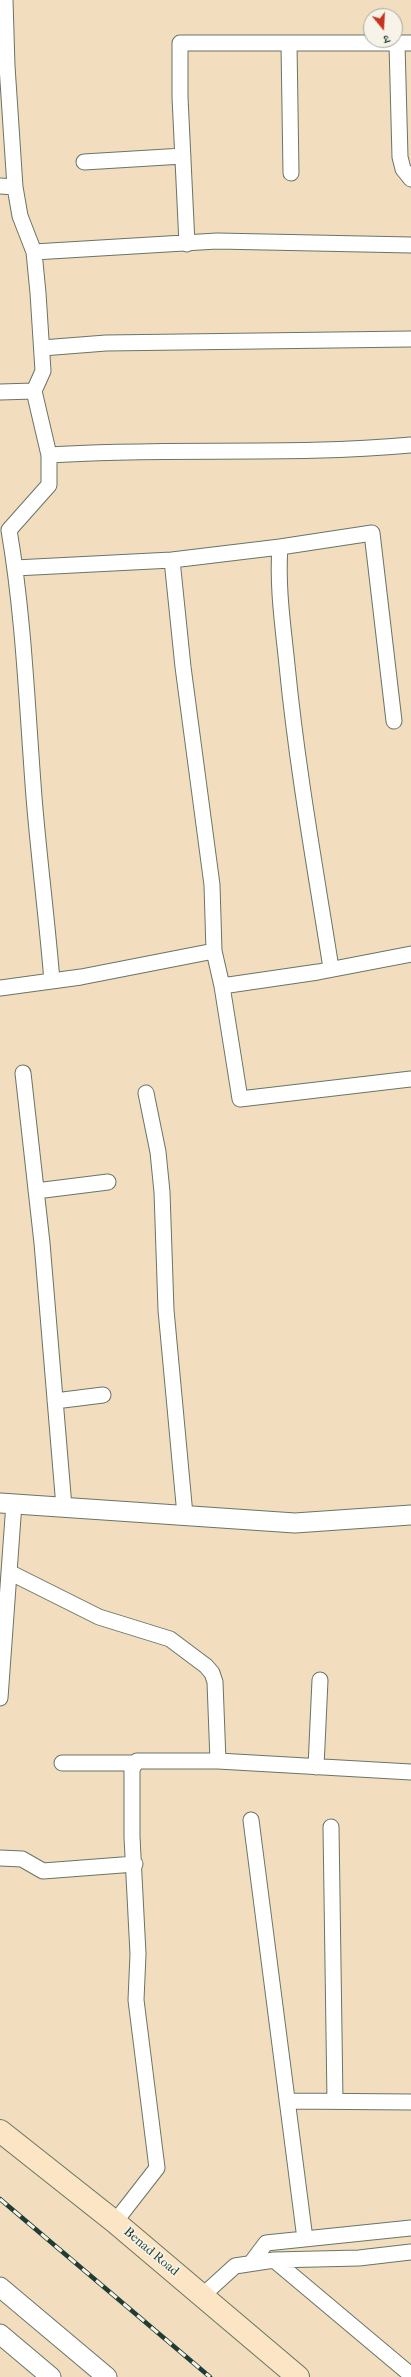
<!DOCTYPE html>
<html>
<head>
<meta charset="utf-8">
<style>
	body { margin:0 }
	#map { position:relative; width:411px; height:2377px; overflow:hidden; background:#f2ddbf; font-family:"IM FELL French Canon","Noto Serif Devanagari",serif }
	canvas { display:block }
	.north { position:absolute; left:363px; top:8px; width:40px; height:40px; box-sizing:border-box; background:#f7f3e8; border:1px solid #a1aaa0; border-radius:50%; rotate:162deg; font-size:11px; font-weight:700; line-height:16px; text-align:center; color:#1f3d34 }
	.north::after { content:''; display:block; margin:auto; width:14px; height:18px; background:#c8321e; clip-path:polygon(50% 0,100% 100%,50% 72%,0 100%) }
</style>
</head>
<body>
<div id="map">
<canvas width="411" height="2377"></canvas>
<div class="north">उ</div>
</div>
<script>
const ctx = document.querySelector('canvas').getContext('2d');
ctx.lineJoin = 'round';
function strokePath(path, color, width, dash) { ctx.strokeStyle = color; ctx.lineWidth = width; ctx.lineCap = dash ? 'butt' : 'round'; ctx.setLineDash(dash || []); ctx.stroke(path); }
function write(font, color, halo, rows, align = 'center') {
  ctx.font = font + ' "IM FELL French Canon",serif'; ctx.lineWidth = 3; ctx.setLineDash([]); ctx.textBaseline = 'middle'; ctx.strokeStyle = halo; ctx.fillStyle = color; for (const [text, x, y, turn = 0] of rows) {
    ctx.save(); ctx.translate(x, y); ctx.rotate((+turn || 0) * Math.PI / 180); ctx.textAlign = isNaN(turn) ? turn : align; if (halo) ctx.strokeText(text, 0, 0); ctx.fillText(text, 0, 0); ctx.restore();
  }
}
const minor = new Path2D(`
	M 5,0 L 7,66
	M 289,44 L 291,173
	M 397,44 L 400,157 L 403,169 L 411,179
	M 0,66 L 7,66 L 15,187 L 20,216 L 34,252 L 38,293 L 43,371 L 34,391
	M 84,162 L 183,156
	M 0,186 L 15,187
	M 187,244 L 180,97 L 180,43 L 411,43
	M 34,252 L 217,241 L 411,245
	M 42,348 L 106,343 L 411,339
	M 0,392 L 34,391 L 49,455
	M 15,568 L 172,560
	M 214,951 L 212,885 L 183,667 L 172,560 L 280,547
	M 331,968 C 315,867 297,767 287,665 C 283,626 277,586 280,547 L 372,533 L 394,721
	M 52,981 C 47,919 39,859 34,797 C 27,707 24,618 9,530 L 49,485 L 49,455 C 169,447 291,456 411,445
	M 222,986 L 240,1099 L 411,1079
	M 0,988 L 81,977 L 214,951 L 222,986 L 318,972 L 411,954
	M 23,1073 L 42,1243 L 64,1507
	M 146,1093 L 158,1152 L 162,1192 L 166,1310 L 185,1515
	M 36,1191 L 108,1182
	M 55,1401 L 103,1395
	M 9,1572 L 99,1617 L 170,1639 L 206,1666 L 212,1673 L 215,1682 L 218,1761
	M 0,1698 L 14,1503
	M 62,1763 L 135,1763
	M 316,1767 L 320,1680
	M 251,1820 L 305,2239
	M 331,1827 L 335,2101
	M 0,1858 L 22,1859 L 43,1871 L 135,1864
	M 287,2101 L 411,2102
	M 115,2222 L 157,2168 L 136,2000 L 138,1954 L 132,1837 L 132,1769 L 137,1761 L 218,1761 L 411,1772
	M 274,2260 L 411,2375
	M 251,2263 L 266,2243 L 411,2228
	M 202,2296 L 235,2266 L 274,2260 L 359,2258 L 411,2252`);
const tertiary = new Path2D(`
	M 0,1503 L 295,1523 L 411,1515
	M 0,2287 L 107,2377
	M 0,2334 L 51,2377`);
const secondary = new Path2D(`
	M 0,2131 L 115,2222 L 298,2377`);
const rail = new Path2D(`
	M 0,2199 L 210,2377`);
const streetNames = [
	["Benad Road",151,2252,40]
];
strokePath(minor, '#697565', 17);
strokePath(tertiary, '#697565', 21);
strokePath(secondary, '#697565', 24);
strokePath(minor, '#fff', 15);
strokePath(tertiary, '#fff', 19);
strokePath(secondary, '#fce5c4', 22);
strokePath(rail, '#1f3d34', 4.5);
strokePath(rail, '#f7f3e8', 3, [9]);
write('13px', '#1f3d34', '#f7f3e8', streetNames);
</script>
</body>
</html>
